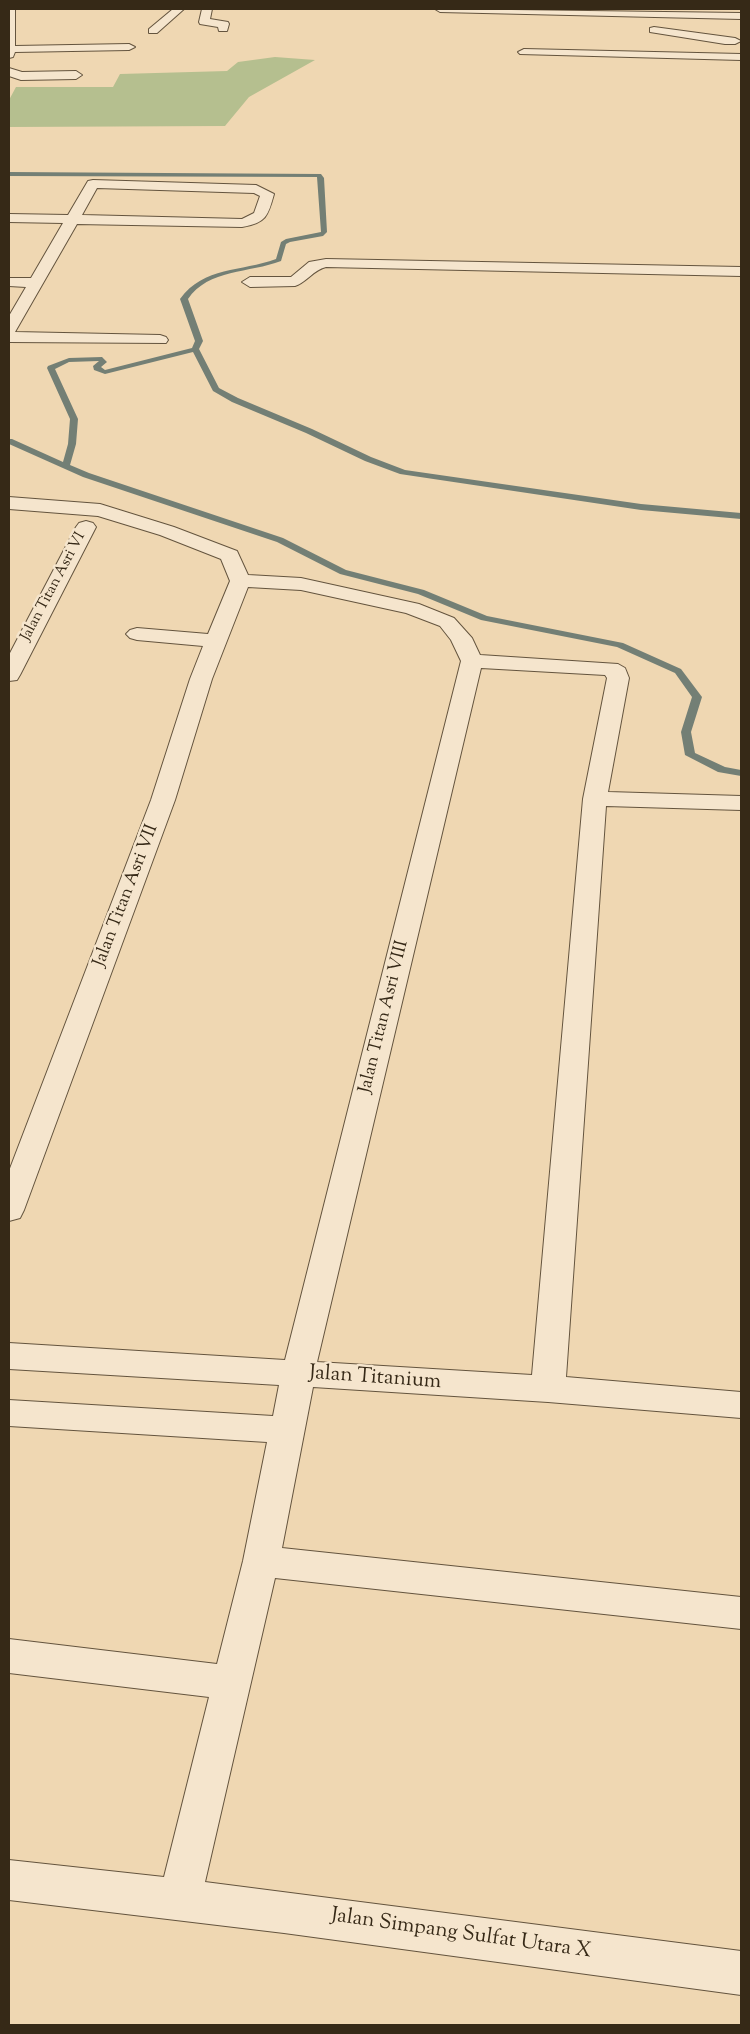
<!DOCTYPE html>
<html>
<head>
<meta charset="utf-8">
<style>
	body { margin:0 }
	#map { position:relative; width:750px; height:2034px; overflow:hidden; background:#efd7b2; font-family:"Sorts Mill Goudy",serif }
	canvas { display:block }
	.frame { position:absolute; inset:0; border:10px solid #362917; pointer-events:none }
</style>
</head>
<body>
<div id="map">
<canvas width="750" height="2034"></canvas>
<div class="frame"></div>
</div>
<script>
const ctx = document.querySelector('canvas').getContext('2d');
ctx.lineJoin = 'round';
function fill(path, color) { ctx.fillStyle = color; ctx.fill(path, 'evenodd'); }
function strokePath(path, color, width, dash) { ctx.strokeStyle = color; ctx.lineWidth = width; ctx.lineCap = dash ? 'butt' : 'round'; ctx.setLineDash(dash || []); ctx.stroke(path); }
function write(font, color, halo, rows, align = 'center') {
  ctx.font = font + ' "Sorts Mill Goudy",serif'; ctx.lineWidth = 5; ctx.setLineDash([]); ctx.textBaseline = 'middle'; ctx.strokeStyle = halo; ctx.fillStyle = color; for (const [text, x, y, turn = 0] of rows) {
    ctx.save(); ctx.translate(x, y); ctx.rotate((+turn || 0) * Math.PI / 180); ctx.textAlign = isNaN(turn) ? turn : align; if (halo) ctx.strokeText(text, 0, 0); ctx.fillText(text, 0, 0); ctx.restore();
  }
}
const green = new Path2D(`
	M 275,57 L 315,60 L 249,97 L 225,126 L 9,127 L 9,100 L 16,87 L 113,87 L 120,74 L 227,71 L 238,62 Z`);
const stream = new Path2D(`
	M 9,172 L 321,174 L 324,178 L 327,232 L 323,236 L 290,242 L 286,244 L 281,261 C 250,273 208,269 188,299 L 203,341 L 199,349 L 219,388 L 238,398 L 312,429 L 371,457 L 405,470 L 641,504 L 741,513 L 741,519 L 641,510 L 400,474 L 365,461 L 306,433 L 232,402 L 213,391 L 193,352 L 105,374 L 94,370 L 93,366 L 99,361 L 69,362 L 55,369 L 78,419 L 76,444 L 70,465 L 89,473 L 283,538 L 346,570 L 424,590 L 487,616 L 623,643 L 681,669 L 702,697 L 691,732 L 695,753 L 725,767 L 741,770 L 741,776 L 718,772 L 685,755 L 681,732 L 692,697 L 675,673 L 617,647 L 481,620 L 418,594 L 340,574 L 277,542 L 83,477 L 9,444 L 9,439 L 12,439 L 63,462 L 68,444 L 70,419 L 47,368 L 48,366 L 69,358 L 102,357 L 107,362 L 101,367 L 105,370 L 192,348 L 195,341 L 180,299 C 204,266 241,272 276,259 L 281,242 L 286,239 L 321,232 L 317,177 L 9,176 Z`);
const minor = new Path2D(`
	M 9,9 L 15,9 L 15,46 L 129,44 L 135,47 L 129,50 L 15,52 L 13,57 L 9,58 Z
	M 173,9 L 184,9 L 157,33 L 149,33 L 149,29 Z
	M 202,9 L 212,9 L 210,19 L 228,22 L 229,24 L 227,31 L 219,31 L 218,27 L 200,24 L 199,22 Z
	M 435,9 L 741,13 L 741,19 L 440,12 Z
	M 654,27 L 735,38 L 741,41 L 735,44 L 725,44 L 650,32 L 650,28 Z
	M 524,49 L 741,54 L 741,60 L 520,54 L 518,52 Z
	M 9,68 L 22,72 L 76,71 L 82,75 L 76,79 L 21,80 L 9,76 Z
	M 93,180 L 256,185 L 274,194 C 268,216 266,223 242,227 L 77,224 L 15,332 L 160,335 L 166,337 L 168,340 L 166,343 L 9,342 L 9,316 L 26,287 L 9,286 L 9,278 L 31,278 L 63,223 L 9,222 L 9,214 L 68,215 L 88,181 ZM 97,188 L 254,193 L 260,196 L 254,213 L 242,219 L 82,215 Z
	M 326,259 L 741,267 L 741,276 L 326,267 C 313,270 307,282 295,286 L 250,287 L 242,282 L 250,277 L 291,277 L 309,262 Z
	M 9,497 L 100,504 L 174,527 L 237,551 L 248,575 L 301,578 L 419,604 L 454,618 L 472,638 L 480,655 L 618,664 L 625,668 L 629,678 L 608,792 L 741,796 L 741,810 L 606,806 L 566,1377 L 741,1392 L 741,1418 L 548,1402 L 313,1387 L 282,1548 L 741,1597 L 741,1629 L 275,1578 L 205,1882 L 741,1951 L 741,1995 L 284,1933 L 9,1900 L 9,1860 L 164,1877 L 209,1697 L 9,1673 L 9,1639 L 217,1664 L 243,1561 L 267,1442 L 9,1426 L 9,1400 L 273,1416 L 279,1385 L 9,1369 L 9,1343 L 285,1360 L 461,661 L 451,640 L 440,626 L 406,613 L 301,590 L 248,587 L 212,679 L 175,800 L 24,1210 L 20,1218 L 9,1221 L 9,1171 L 151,800 L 190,679 L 203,646 L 137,640 L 130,638 L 126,634 L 130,630 L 137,628 L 208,634 L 230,581 L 221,559 L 160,535 L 98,516 L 9,509 ZM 481,668 L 605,675 L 607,678 L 583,799 L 532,1375 L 317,1362 Z
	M 86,521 L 93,523 L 96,527 L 20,675 L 17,680 L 9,681 L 9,655 L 76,527 L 79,523 Z`);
const farStreetnames = [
	["Jalan Titan Asri VI",54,587,-62]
];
const streetNames = [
	["Jalan Titan Asri VII",127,896,-69],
	["Jalan Titan Asri VIII",385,1017,-76]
];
const nearStreetnames = [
	["Jalan Titanium",375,1379,4],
	["Jalan Simpang Sulfat Utara X",461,1935,8]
];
fill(green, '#b5bf8f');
fill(stream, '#737f75');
strokePath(minor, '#64543e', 2);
fill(minor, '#f5e5cd');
write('15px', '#362917', '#f5e5cd', farStreetnames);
write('18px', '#362917', '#f5e5cd', streetNames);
write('21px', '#362917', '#f5e5cd', nearStreetnames);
</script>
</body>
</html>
